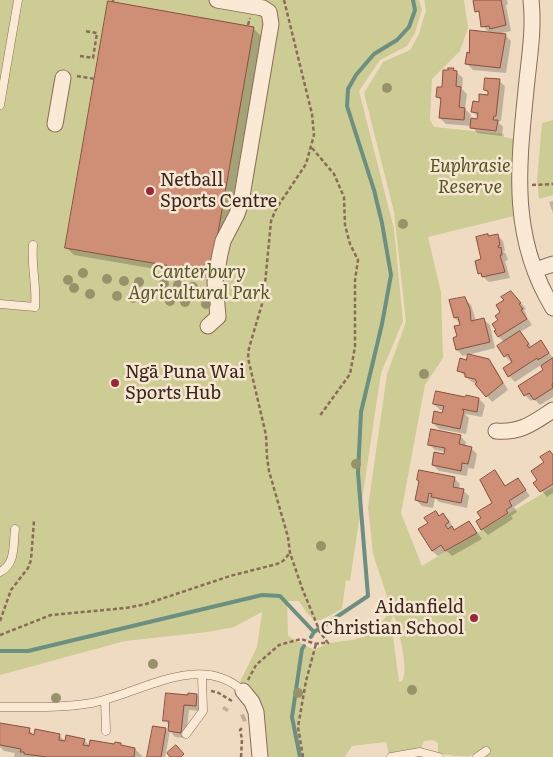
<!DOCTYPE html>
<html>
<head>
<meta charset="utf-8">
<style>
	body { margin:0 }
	canvas { display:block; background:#efdbc2 }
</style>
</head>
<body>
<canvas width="553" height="757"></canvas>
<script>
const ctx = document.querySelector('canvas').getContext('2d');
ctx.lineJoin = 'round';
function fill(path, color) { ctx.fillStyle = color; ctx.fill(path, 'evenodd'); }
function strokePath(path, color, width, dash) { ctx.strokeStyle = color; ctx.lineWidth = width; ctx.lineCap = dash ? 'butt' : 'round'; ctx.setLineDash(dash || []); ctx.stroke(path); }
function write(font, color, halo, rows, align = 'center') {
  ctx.font = font + ' Literata,serif'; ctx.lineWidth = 5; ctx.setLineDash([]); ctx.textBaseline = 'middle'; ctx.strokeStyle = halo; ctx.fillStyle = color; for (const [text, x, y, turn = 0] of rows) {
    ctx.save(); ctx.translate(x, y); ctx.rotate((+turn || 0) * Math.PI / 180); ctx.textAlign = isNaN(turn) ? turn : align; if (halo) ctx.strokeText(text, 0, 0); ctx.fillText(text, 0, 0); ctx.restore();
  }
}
const green = new Path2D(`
	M 0,0 L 419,0 L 422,9 L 415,33 L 407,46 L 380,60 L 359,91 L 394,229 L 403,321 L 381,373 L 350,581 L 346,580 L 342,609 L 321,620 L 314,620 L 306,612 L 299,601 L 287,601 L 288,636 L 314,650 L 329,643 L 352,640 L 363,637 L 371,633 L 386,617 L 390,605 L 373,554 L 368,507 L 387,374 L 406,322 L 394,212 L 364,93 L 383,62 L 410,50 L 419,34 L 426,10 L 424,0 L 464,0 L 468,28 L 460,51 L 432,79 L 430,120 L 434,127 L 504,134 L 504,137 L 514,139 L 512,163 L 514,216 L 428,237 L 441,292 L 443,358 L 425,385 L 401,513 L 422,566 L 553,487 L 553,757 L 482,757 L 484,748 C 478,750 475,754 470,756 C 461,757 447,755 438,753 L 438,743 L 433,740 L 424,741 L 422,746 L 422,749 C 411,749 400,753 389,754 L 386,742 L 352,746 L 345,757 L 265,757 L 248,688 L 240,682 L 257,647 L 262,612 L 234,627 L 208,632 L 125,641 L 0,675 ZM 393,615 L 401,630 L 399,632 C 401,643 409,675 401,682 L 399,681 L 391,622 Z
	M 553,120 L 553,195 L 539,199 L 537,180 L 542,123 Z`);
const shadow = new Path2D(`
	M 476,0 L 507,0 L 508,4 L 506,5 L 511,31 L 498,34 L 505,35 L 511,41 L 506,73 L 473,70 L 467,64 L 489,33 L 483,26 L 481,15 L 477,11 Z
	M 253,28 L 261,36 L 219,280 L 74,255 L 66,247 Z
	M 453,69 L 463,78 L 462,89 L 467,94 L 465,109 L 471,115 L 470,119 L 478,120 L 479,118 L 473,112 L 480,103 L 489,96 L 489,94 L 485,90 L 499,81 L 505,86 L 501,121 L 499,121 L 499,123 L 503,127 L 502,136 L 477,133 L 472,126 L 446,124 L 440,118 L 442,101 L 437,97 Z
	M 553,201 L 553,213 L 549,202 Z
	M 497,235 L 503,241 L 505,251 L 503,251 L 506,254 L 508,260 L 505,261 L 510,278 L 489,282 L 479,273 L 483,260 Z
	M 517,298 L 526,309 L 524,310 L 527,316 L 526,316 L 532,325 L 520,332 L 532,347 L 541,342 L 553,358 L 553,397 L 540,405 L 534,399 L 531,401 L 525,395 L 545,370 L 541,365 L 515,382 L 509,376 L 512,363 L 505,356 L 504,342 L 499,337 L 500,320 Z
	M 465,299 L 471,305 L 476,321 L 484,320 L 490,325 L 495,348 L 463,356 L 457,350 L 462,326 L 455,318 Z
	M 488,360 L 494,366 L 508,390 L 492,402 L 477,384 L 472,382 L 458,370 L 467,361 Z
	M 467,399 L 479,399 L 485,405 L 482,417 L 465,414 L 469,418 L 466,434 L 439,429 L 433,423 L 443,414 L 444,410 L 440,410 L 434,404 Z
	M 460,436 L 466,442 L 465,446 L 471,448 L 477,454 L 474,469 L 468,468 L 467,476 L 439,471 L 433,465 L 444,455 L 445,452 L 435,450 L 429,444 Z
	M 553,455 L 553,493 L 547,497 L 535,483 L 539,481 Z
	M 495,472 L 506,487 L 518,479 L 530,496 L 514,507 L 517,512 L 511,516 L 513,519 L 488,535 L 482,529 L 482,518 L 494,503 Z
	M 454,478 L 460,484 L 459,489 L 463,490 L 469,496 L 467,508 L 439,502 L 435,498 L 433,508 L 422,506 L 416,500 Z
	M 435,512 L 440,517 L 443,515 L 449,520 L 455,531 L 469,523 L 482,539 L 452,556 L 447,551 L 438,556 L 432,551 L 430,523 Z
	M 167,694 L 197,695 L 202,701 L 201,711 L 189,710 L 186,738 L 175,737 L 170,731 L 165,757 L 148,757 L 154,727 L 166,730 L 169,733 L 170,726 L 165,720 Z
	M 224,706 L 229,709 L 227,712 L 222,709 Z
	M 244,714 L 247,721 L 243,722 L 240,715 Z
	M 0,724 L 29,730 L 35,736 L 60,736 L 66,742 L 84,740 L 90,746 L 115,746 L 120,744 L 123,747 L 135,749 L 143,757 L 14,757 L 15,753 L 4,751 L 0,747 Z`);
const stream = new Path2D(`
	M 311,637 L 314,632 L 368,596 L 358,473 L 361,412 L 382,324 L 391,275 L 382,223 L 374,190 L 347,106 L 348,89 L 356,75 L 374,54 L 397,40 L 409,27 L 415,10 L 413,0
	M 0,651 L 28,651 L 262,595 L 280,596 L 314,632
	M 300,757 L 292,717 L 302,649 L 304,646`);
const building = new Path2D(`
	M 475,0 L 501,0 L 506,25 L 490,29 L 489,26 L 481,27 L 479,11 L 475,12 L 473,1 Z
	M 108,1 L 254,27 L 211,273 L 65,248 Z
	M 470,30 L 506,34 L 500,68 L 465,64 L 467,52 L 469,53 Z
	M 448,68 L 454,68 L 453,70 L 457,71 L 456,86 L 461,87 L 459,107 L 465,108 L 464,120 L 439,118 L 441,98 L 436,97 L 437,87 L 442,87 L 443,70 L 448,70 Z
	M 485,78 L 500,79 L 496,116 L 494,116 L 493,120 L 498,120 L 496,131 L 470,128 L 471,118 L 477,119 L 478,113 L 471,112 L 473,101 L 479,102 L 479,94 L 488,95 L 488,91 L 484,90 Z
	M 488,234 L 488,236 L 498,234 L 500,245 L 498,246 L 499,248 L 501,247 L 502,255 L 500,255 L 505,272 L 482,277 L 481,273 L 478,274 L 475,261 L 481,259 L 476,237 Z
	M 511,291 L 521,303 L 519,304 L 523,309 L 521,310 L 527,319 L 498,337 L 494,331 L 496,330 L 492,324 L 498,320 L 495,316 L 500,312 L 496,305 L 504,300 L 501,297 Z
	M 465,297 L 470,309 L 471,321 L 484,318 L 490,342 L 456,350 L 453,338 L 457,336 L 454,326 L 460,325 L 458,317 L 454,318 L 449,300 Z
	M 520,331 L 529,344 L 527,345 L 529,348 L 541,340 L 549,353 L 538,360 L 537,358 L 508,377 L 503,368 L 512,362 L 508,354 L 504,357 L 497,346 Z
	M 468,354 L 489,359 L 503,383 L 486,397 L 475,384 L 477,382 L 475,379 L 465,377 L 465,373 L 457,371 L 460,358 L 466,360 Z
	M 553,358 L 553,383 L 552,384 L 553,388 L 534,400 L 529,393 L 524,396 L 518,386 L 543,370 L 541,366 Z
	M 436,391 L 465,397 L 466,395 L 479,398 L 477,412 L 462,409 L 464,411 L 460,429 L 432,423 L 434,411 L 442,413 L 444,406 L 433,404 Z
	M 431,429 L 461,435 L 459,444 L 472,447 L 468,464 L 462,463 L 461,471 L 432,465 L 434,452 L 444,454 L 445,448 L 428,445 Z
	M 550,451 L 553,455 L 553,484 L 540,492 L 533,483 L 537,480 L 531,471 L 544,462 L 540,457 Z
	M 419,470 L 455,477 L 453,487 L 464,489 L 461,503 L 431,497 L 432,494 L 429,493 L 427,503 L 415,500 L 419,481 L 417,480 Z
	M 495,470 L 505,486 L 518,478 L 526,490 L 509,501 L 512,506 L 506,510 L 508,513 L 481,530 L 476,521 L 481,518 L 477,512 L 492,503 L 480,480 Z
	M 436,511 L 439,516 L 443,513 L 449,522 L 445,525 L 448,529 L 452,526 L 454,530 L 469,521 L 477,533 L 445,551 L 441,545 L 432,551 L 418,529 L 428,523 L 424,518 Z
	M 166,693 L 188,695 L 188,693 L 197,694 L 196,706 L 184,705 L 181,733 L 168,731 L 169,721 L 163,721 Z
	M 0,723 L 30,728 L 29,733 L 34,735 L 35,729 L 60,734 L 59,740 L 65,741 L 66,735 L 85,739 L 83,745 L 89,746 L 90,740 L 114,744 L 115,742 L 121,743 L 121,745 L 135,748 L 134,757 L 47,757 L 24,754 L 24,752 L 20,752 L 21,749 L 0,745 Z
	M 153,726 L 166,728 L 161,757 L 147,757 Z
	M 176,745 L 184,754 L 181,757 L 170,757 L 167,753 Z`);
const path = new Path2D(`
	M 284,0 L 312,114 L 314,135 L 306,164 L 276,209 L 271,221 L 265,284 L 262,304 L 249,348 L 248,358 L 266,435 L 267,457 L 269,471 L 288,537 L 290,553 L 302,588 L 320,632 L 328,643 L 320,643 L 316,644
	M 113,2 L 113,0
	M 248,25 L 250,18
	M 80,56 L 93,58 L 97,33 L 84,31
	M 77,76 L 95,79
	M 312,148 L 334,174 L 344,197 L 345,225 L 350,244 L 358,260 L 355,280 L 355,347 L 350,374 L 319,417
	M 532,185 L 553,184
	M 0,621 L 11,590 L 28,568 L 31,560 L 34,521
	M 0,635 L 51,615 L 126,608 L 146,604 L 230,576 L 277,564 L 283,561 L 290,553
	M 248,680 L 256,665 L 279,645 L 301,639 L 316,644
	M 211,691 L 217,692 L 232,701
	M 241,757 L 242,739 L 240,730 L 243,727
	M 303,757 L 298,727 L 306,681 L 316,644`);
const lane = new Path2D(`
	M 0,105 L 18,0
	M 0,304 L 35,307 C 37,286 31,266 33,245
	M 0,572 C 16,564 13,545 15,529
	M 105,700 L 106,731
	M 0,707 C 31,707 62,708 92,703 C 140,694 199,651 243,691
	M 186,734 L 203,711 L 202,675
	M 391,757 L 420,752 L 439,757
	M 477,757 L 486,751`);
const street = new Path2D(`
	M 531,0 C 534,27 530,53 527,80 C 519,162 508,234 553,308
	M 55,124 L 63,78
	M 535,270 L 553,264
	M 208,326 L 218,317 L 215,282 L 220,254 L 223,241 L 237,214 L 241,202 L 271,24 L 269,12 L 263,8 L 217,0
	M 496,431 C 521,433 533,423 553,410
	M 243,691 L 252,702 L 256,712 L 260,757`);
const trees = [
	[387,88],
	[403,224],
	[83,273],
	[107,279],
	[68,280],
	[124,281],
	[139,282],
	[164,284],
	[178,285],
	[193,287],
	[74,288],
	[90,294],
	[117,296],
	[133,298],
	[170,301],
	[185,302],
	[206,304],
	[424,374],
	[356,464],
	[321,546],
	[153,664],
	[412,690],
	[298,693],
	[56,698]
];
const markers = [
	[150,191,5,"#9b2639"],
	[115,383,5,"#9b2639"],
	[474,618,5,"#9b2639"]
];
const parkNames = [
	["Euphrasie",470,167],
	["Reserve",470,188],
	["Canterbury",199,273],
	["Agricultural Park",199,294]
];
const poiNames = [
	["Netball",160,181],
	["Sports Centre",160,202],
	["Ngā Puna Wai",125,373],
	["Sports Hub",125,394],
	["Aidanfield",464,608,"right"],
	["Christian School",464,629,"right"]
];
fill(green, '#cecc95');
fill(shadow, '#0003');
strokePath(stream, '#6b9081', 4);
fill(building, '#cf8e76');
strokePath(building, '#8a503d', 1);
strokePath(lane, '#8a6b58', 9);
strokePath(street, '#8a6b58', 17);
strokePath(path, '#8a6b58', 2.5, [4, 2.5]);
strokePath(lane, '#fae9d5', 8);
strokePath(street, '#fae9d5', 15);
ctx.fillStyle = '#98926b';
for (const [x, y] of trees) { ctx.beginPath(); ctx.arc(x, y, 5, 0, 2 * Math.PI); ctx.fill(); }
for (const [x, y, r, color] of markers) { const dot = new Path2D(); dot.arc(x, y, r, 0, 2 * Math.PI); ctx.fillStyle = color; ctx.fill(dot); strokePath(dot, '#f7e6d2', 2); }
write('italic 18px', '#515623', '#f7e6d2', parkNames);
write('18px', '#39261d', '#f7e6d2', poiNames, 'left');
</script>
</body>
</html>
